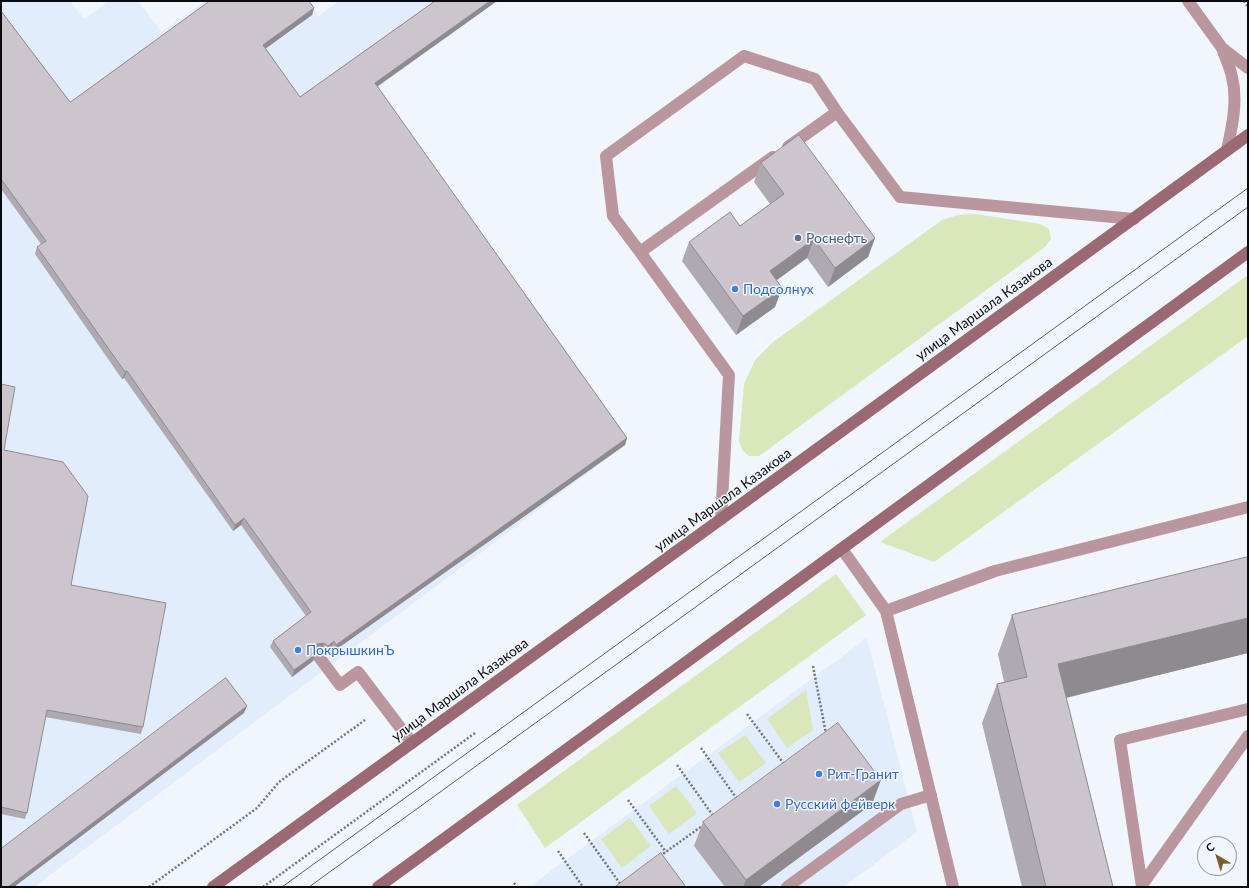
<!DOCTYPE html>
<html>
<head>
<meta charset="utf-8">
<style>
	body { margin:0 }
	#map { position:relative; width:1249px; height:888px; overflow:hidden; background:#f1f6fd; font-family:Lato,sans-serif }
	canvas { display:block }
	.frame { position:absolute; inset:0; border:2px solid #090b0e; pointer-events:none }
	.north { position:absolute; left:1197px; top:836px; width:40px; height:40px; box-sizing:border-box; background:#f1f6fd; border:1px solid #94989d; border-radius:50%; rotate:322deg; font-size:11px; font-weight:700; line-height:16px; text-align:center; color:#090b0e }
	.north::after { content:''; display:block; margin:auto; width:14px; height:18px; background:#75602f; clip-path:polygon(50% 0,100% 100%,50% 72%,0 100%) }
</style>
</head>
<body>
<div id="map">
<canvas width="1249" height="888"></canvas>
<div class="frame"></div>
<div class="north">С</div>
</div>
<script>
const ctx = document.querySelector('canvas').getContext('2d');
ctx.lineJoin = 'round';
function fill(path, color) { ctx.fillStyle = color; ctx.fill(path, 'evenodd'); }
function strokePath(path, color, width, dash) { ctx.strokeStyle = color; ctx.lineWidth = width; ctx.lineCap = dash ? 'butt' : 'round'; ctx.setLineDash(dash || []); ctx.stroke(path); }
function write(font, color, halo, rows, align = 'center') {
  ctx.font = font + ' Lato,sans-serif'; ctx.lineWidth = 3; ctx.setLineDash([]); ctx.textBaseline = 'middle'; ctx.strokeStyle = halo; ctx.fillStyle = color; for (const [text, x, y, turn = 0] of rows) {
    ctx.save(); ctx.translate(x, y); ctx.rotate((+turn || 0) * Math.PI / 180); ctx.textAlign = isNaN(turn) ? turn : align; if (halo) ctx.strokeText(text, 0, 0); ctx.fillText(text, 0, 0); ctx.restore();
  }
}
const built = new Path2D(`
	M 1,1 L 70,1 L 84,19 L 108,1 L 138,1 L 162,32 L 205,1 L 307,1 L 319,16 L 339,1 L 498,1 L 373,90 L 625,445 L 34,887 L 1,887 Z
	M 867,638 L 917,832 L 844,887 L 529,887 Z`);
const green = new Path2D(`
	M 976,214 L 1040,224 L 1049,229 L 1051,239 L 1045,247 L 759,456 L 749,456 L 742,450 L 739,441 L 744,384 L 755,360 L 773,342 L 942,220 L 958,215 Z
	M 1248,275 L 1248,336 L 934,562 L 880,542 Z
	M 836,574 L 866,615 L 545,848 L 517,805 Z
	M 806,690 L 813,730 L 787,748 L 767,719 Z
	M 745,735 L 766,763 L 739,782 L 718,753 Z
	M 676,786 L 697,813 L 669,834 L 649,806 Z
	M 630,818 L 651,846 L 622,868 L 601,839 Z`);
const path = new Path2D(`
	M 1244,1 L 1248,7
	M 813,666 L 826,734
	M 747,714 L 784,764
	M 701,748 L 737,799
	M 677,765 L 714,817
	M 628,800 L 666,852
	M 584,833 L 621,885
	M 558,851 L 583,887
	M 660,856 L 705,824
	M 514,883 L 517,887
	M 149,887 L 257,808 L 279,782 L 365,720
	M 263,887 L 475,733`);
const lane = new Path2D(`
	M 788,147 L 837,112 L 900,197 L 1134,219
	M 640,252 L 613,216 L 606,156 L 744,56 L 815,79 L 837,112
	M 721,519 L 729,375 L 640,252 L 773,157
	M 842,549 L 886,611 L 953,887
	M 886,611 L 995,571 L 1248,507
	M 319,657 L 340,685 L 358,672 L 412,743
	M 1142,885 L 1248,736
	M 787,887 L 901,804 L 931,795
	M 1142,887 L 1120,740 L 1248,709`);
const street = new Path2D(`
	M 1188,1 L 1222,48 L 1248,68
	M 1222,48 C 1225,57 1230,67 1232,77 C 1238,101 1232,127 1227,150`);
const secondary = new Path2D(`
	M 213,887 L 721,519 L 1248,135
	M 378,887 L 1248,252`);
const tram = new Path2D(`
	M 282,887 L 1248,188
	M 309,887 L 1248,207`);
const wall = new Path2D(`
	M 435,1 L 497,1 L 377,87 L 627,438 L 625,445 L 334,651 L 331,648 L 325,653 L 322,650 L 315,651 L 313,661 L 292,677 L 270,647 L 273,641 L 306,616 L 241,525 L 233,531 L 124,378 L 122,379 L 35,254 L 37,247 L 41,244 L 1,189 L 1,11 L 70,102 L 314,8 L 312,15 L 265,48 L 300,97 Z
	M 761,163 L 875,238 L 868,257 L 828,287 L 807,258 L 777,280 L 782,288 L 775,307 L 736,335 L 682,261 L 689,242 L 740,226 L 770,204 L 754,182 Z
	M 1,384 L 4,450 L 71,585 L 143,727 L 141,734 L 45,717 L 27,813 L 25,819 L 1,814 Z
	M 1248,557 L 1248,653 L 1066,698 L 1113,887 L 1022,887 L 982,723 L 997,684 L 1004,682 L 998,654 L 1012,615 Z
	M 872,804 L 759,887 L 725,887 L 694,846 L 703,822 Z`);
const shadedWall = new Path2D(`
	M 490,1 L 497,1 L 372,90 L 375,83 Z
	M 314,8 L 312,15 L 261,52 L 263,45 Z
	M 875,238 L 868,257 L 828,287 L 835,268 Z
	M 814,239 L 807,258 L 763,290 L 770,271 Z
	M 782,288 L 775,307 L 736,335 L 743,316 Z
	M 127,371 L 124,378 L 122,379 L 125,372 Z
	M 627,438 L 625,445 L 334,651 L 336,645 Z
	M 244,518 L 241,525 L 233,531 L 235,525 Z
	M 1248,618 L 1248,653 L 1044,703 L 1058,664 Z
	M 334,641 L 331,648 L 325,653 L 328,646 Z
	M 324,643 L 322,650 L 315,651 L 314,648 L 317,644 Z
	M 315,655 L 313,661 L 292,677 L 294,670 Z
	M 247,706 L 244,713 L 14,887 L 8,887 Z
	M 881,780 L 872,804 L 759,887 L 743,887 L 746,880 Z`);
const building = new Path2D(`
	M 210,1 L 309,1 L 314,8 L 263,45 L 300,97 L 435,1 L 490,1 L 375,83 L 627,438 L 336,645 L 334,641 L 328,646 L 324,643 L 317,644 L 314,648 L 315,655 L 294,670 L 273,641 L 311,612 L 244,518 L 235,525 L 127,371 L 125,372 L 37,247 L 46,241 L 1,179 L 1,11 L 70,102 Z
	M 799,135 L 875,238 L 835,268 L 814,239 L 770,271 L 782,288 L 743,316 L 689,242 L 730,212 L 740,226 L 784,194 L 761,163 Z
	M 1,384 L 15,387 L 4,450 L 63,462 L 88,496 L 71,585 L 166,603 L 143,727 L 47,710 L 27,813 L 1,807 Z
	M 1248,557 L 1248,618 L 1058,664 L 1113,887 L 1046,887 L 997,684 L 1027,677 L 1012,615 Z
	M 226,678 L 247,706 L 8,887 L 1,887 L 1,849 Z
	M 838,723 L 881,780 L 746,880 L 703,822 Z
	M 661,853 L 686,887 L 615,887 Z`);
const markers = [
	[798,238,4,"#5c6f8a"],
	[735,289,4,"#3f7fe0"],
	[298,650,4,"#3f7fe0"],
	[819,774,4,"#3f7fe0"],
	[777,804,4,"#3f7fe0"]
];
const serviceNames = [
	["Роснефть",806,238]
];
const shopNames = [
	["Подсолнух",743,289],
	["ПокрышкинЪ",306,650],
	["Рит-Гранит",827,774],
	["Русский фейверк",785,804]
];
const streetNames = [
	["улица Маршала Казакова",984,309,-36],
	["улица Маршала Казакова",723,500,-36],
	["улица Маршала Казакова",460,690,-36]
];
fill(built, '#e1edfc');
fill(green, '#d9e7bb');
strokePath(path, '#72757a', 2.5, [2, 2]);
strokePath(lane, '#ba979e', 12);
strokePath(street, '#ba979e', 12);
strokePath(secondary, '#9a6974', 12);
strokePath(tram, '#5c5f63', 1);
fill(wall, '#afa9b1');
fill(shadedWall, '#8f8a90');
fill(building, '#ccc5ce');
strokePath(building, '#8f8a90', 1);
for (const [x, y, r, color] of markers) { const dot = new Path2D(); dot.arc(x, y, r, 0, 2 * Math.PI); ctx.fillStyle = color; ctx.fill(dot); strokePath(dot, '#f1f6fd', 1.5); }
write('14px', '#4e5e75', '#f1f6fd', serviceNames, 'left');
write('14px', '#366cbe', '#f1f6fd', shopNames, 'left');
write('14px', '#090b0e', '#f1f6fd', streetNames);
</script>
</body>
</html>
